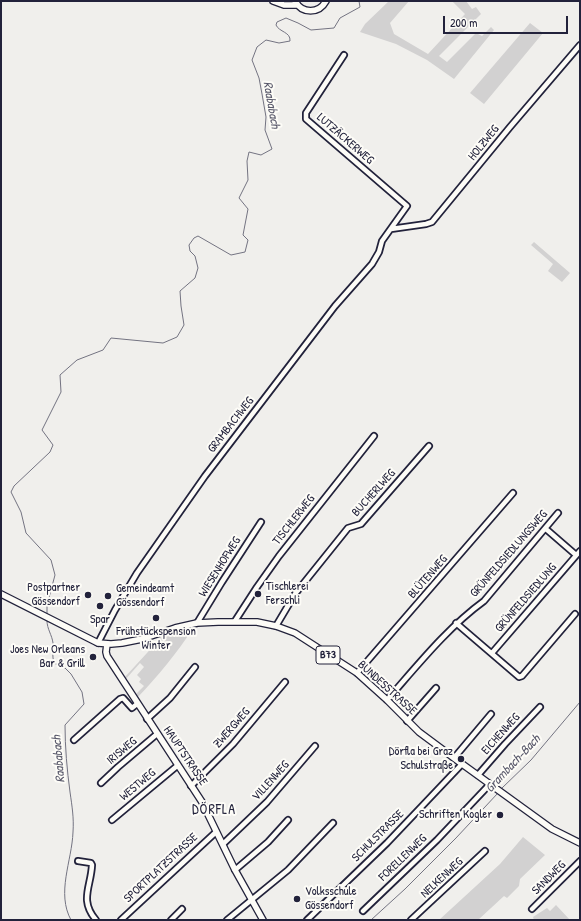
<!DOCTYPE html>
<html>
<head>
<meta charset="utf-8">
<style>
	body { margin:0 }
	#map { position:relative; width:581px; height:921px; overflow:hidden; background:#f0efec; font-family:"Patrick Hand",sans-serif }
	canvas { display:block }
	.frame { position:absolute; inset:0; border:2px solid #22223b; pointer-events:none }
	.scale { position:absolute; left:443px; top:16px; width:125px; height:18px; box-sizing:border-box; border:2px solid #22223b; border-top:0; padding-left:5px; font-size:12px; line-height:14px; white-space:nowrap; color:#22223b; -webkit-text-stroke:3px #fdfcf7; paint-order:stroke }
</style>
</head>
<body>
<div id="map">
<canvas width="581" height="921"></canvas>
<div class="frame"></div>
<div class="scale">200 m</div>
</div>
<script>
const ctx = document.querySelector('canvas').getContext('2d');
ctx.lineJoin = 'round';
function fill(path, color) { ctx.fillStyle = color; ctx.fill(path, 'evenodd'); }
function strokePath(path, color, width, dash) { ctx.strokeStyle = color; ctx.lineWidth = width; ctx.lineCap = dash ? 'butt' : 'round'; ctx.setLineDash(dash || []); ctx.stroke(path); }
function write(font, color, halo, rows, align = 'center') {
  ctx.font = font + ' "Patrick Hand",sans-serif'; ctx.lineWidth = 4; ctx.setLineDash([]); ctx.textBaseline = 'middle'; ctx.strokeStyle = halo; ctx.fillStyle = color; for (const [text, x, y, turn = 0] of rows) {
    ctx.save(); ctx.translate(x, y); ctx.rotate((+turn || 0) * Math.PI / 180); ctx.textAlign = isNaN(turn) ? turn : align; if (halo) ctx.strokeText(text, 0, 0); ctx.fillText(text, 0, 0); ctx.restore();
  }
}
const green = new Path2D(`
	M 389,1 L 409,1 L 390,23 L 394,34 L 428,54 L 465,14 L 452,1 L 466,1 L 472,9 L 476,7 L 481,14 L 439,56 L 447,62 L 476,33 L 482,36 L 491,27 L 494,30 L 454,79 L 427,60 L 396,44 L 360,32 L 365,24 Z
	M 530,23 L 543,33 L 484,104 L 470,93 Z
	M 534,242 L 570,273 L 562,282 L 548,271 L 553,264 L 531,245 Z
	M 190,627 L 194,627 C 177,653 158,676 137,698 L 135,695 L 144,686 L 139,682 L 141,679 L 137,675 L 144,667 L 140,663 L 125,680 L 124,678 L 158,641 L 157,638 Z
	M 523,837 L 545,855 L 520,879 L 519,886 L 507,898 L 504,896 L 478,920 L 439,920 L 500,864 Z
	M 556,905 L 570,920 L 534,920 L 533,917 L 547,908 L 550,911 Z`);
const stream = new Path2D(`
	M 47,613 L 47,605 L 55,575 L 51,560 L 26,533 L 21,512 L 11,492 L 14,486 L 50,452 L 53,445 L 42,430 L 61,392 L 60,375 L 77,360 L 103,350 L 111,338 L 163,343 L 177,337 L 184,325 L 181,306 L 180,291 L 195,278 L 198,268 L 195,256 L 190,251 L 189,245 L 194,238 L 198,236 L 231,255 L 245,252 L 248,240 L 243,235 L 248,209 L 239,198 L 248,180 L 247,161 L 249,152 L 261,155 L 272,149 L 265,130 L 266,117 L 262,94 L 259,78 L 252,60 L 257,47 L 266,40 L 279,43 L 290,41 C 291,32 279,32 276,25 L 277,22 L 286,18 L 298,23 L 311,30 L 334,28 L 340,18 L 360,7 L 359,1
	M 47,621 C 47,629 52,635 53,643 C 53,650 52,656 54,663 L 65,668 L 71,674 L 82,692 L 84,704 L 65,725 C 65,747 67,770 70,792 C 72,806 74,818 73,832 C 72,861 56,893 71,920
	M 501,789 L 531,760 L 580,702
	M 371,920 L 405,889 L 456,838 L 498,793`);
const minor = new Path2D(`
	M 391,229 L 426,224 L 432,222 L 510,127 L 580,45
	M 546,529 L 576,555
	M 235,621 L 257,587 L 279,556 L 374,436
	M 197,623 L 222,582 L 261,522
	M 456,623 L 519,677 L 522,676 L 575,614
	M 276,626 L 295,594 L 348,528 L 361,524 L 429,446
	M 98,643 L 115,610 L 137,573 L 205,476 L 335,306 L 372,264 L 379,252 L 382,241 L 407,206 L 306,119 L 306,113 L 344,55
	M 492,653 L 580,551
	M 357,673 L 513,493
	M 387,700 C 417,666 447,628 484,601 L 558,513
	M 147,719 L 170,698 L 195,667
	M 407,721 L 436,688
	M 74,740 L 120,699 L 123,698 L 132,708 L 137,704
	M 454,758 L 491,714
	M 478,775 L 505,744 L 540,707
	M 101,783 L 118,767 L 157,734
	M 191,786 L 233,744 L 285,682
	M 112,820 L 177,766
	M 223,844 L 267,802 L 315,746
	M 78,861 L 91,863 L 92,865 C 91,887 79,900 96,920
	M 235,870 L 268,842 L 288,820
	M 532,909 L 580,861
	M 363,911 L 437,840 L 490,784
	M 121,920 L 216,832
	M 171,920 L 182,909
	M 227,920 L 288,870 L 333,823
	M 307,920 L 387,843 L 462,764
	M 411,920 L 485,851`);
const major = new Path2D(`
	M 273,1 L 284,5 L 297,5
	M 295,1 C 302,14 319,14 326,1
	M 1,594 L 98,643 L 111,644 L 122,643 L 142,639 L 175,628 L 197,623 L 218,622 L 257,622 L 276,626 L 295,633 L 357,673 L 387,700 L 419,732 L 458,761 L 552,829 L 580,843
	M 107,644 L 106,652 L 107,656 L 202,802 L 235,870 L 263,920`);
const markers = [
	[258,594,4,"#22223b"],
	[88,595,4,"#22223b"],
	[108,596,4,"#22223b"],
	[100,606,4,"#22223b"],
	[156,618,4,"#22223b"],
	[93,657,4,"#22223b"],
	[461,759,4,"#22223b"],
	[500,815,4,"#22223b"],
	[297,899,4,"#22223b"]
];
const shields = [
	[328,655,24]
];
const shieldNames = [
	["B73",328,655]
];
const streetNames = [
	["LUTZÄCKERWEG",345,139,41],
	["HOLZWEG",484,143,-51],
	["GRAMBACHWEG",231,425,-52],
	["BUCHERLWEG",374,493,-48],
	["TISCHLERWEG",294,520,-52],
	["GRÜNFELDSIEDLUNGSWEG",509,554,-49],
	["WIESENHOFWEG",220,567,-58],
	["BLÜTENWEG",428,577,-49],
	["GRÜNFELDSIEDLUNG",526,598,-49],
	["BUNDESSTRASSE",387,688,42],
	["ZWERGWEG",232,728,-49],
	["EICHENWEG",501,734,-48],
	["IRISWEG",122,751,-40],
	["HAUPTSTRASSE",185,756,56],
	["VILLENWEG",271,781,-48],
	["WESTWEG",138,785,-40],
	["SCHULSTRASSE",378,836,-45],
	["FORELLENWEG",403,858,-44],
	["SPORTPLATZSTRASSE",161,868,-43],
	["NELKENWEG",442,878,-43],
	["SANDWEG",549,878,-45]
];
const poiNames = [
	["Tischlerei",266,587,"left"],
	["Ferschli",266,601,"left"],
	["Postpartner",80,588],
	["Gössendorf",80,602],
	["Gemeindeamt",116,589,"left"],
	["Gössendorf",116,603,"left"],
	["Spar",100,620,"center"],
	["Frühstückspension",156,632,"center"],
	["Winter",156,646,"center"],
	["Joes New Orleans",85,650],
	["Bar & Grill",85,664],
	["Dörfla bei Graz",453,752],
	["Schulstraße",453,766],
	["Schriften Kogler",492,815],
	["Volksschule",305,892,"left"],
	["Gössendorf",305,906,"left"]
];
const waterNames = [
	["Raababach",271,105,80],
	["Raababach",59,759,-95],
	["Grambach-Bach",513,764,-47]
];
const quarterNames = [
	["DÖRFLA",214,810]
];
fill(green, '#d2d1d1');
strokePath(stream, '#737381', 1);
strokePath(minor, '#22223b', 8);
strokePath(major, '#22223b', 8);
strokePath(minor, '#fdfcf7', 4.5);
strokePath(major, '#fdfcf7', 5.5);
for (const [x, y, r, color] of markers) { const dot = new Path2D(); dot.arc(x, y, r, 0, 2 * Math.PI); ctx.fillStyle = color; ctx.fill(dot); strokePath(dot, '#fdfcf7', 1.5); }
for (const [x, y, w] of shields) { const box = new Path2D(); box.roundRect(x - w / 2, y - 9, w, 18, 3); ctx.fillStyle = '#fdfcf7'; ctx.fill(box); strokePath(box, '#22223b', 1); }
write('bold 11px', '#22223b', null, shieldNames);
write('12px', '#22223b', '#fdfcf7', streetNames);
write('12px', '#22223b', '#fdfcf7', poiNames, 'right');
write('italic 13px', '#58586a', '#fdfcf7', waterNames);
ctx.letterSpacing = '1px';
write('14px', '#22223b', '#fdfcf7', quarterNames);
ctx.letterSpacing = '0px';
</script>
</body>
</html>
